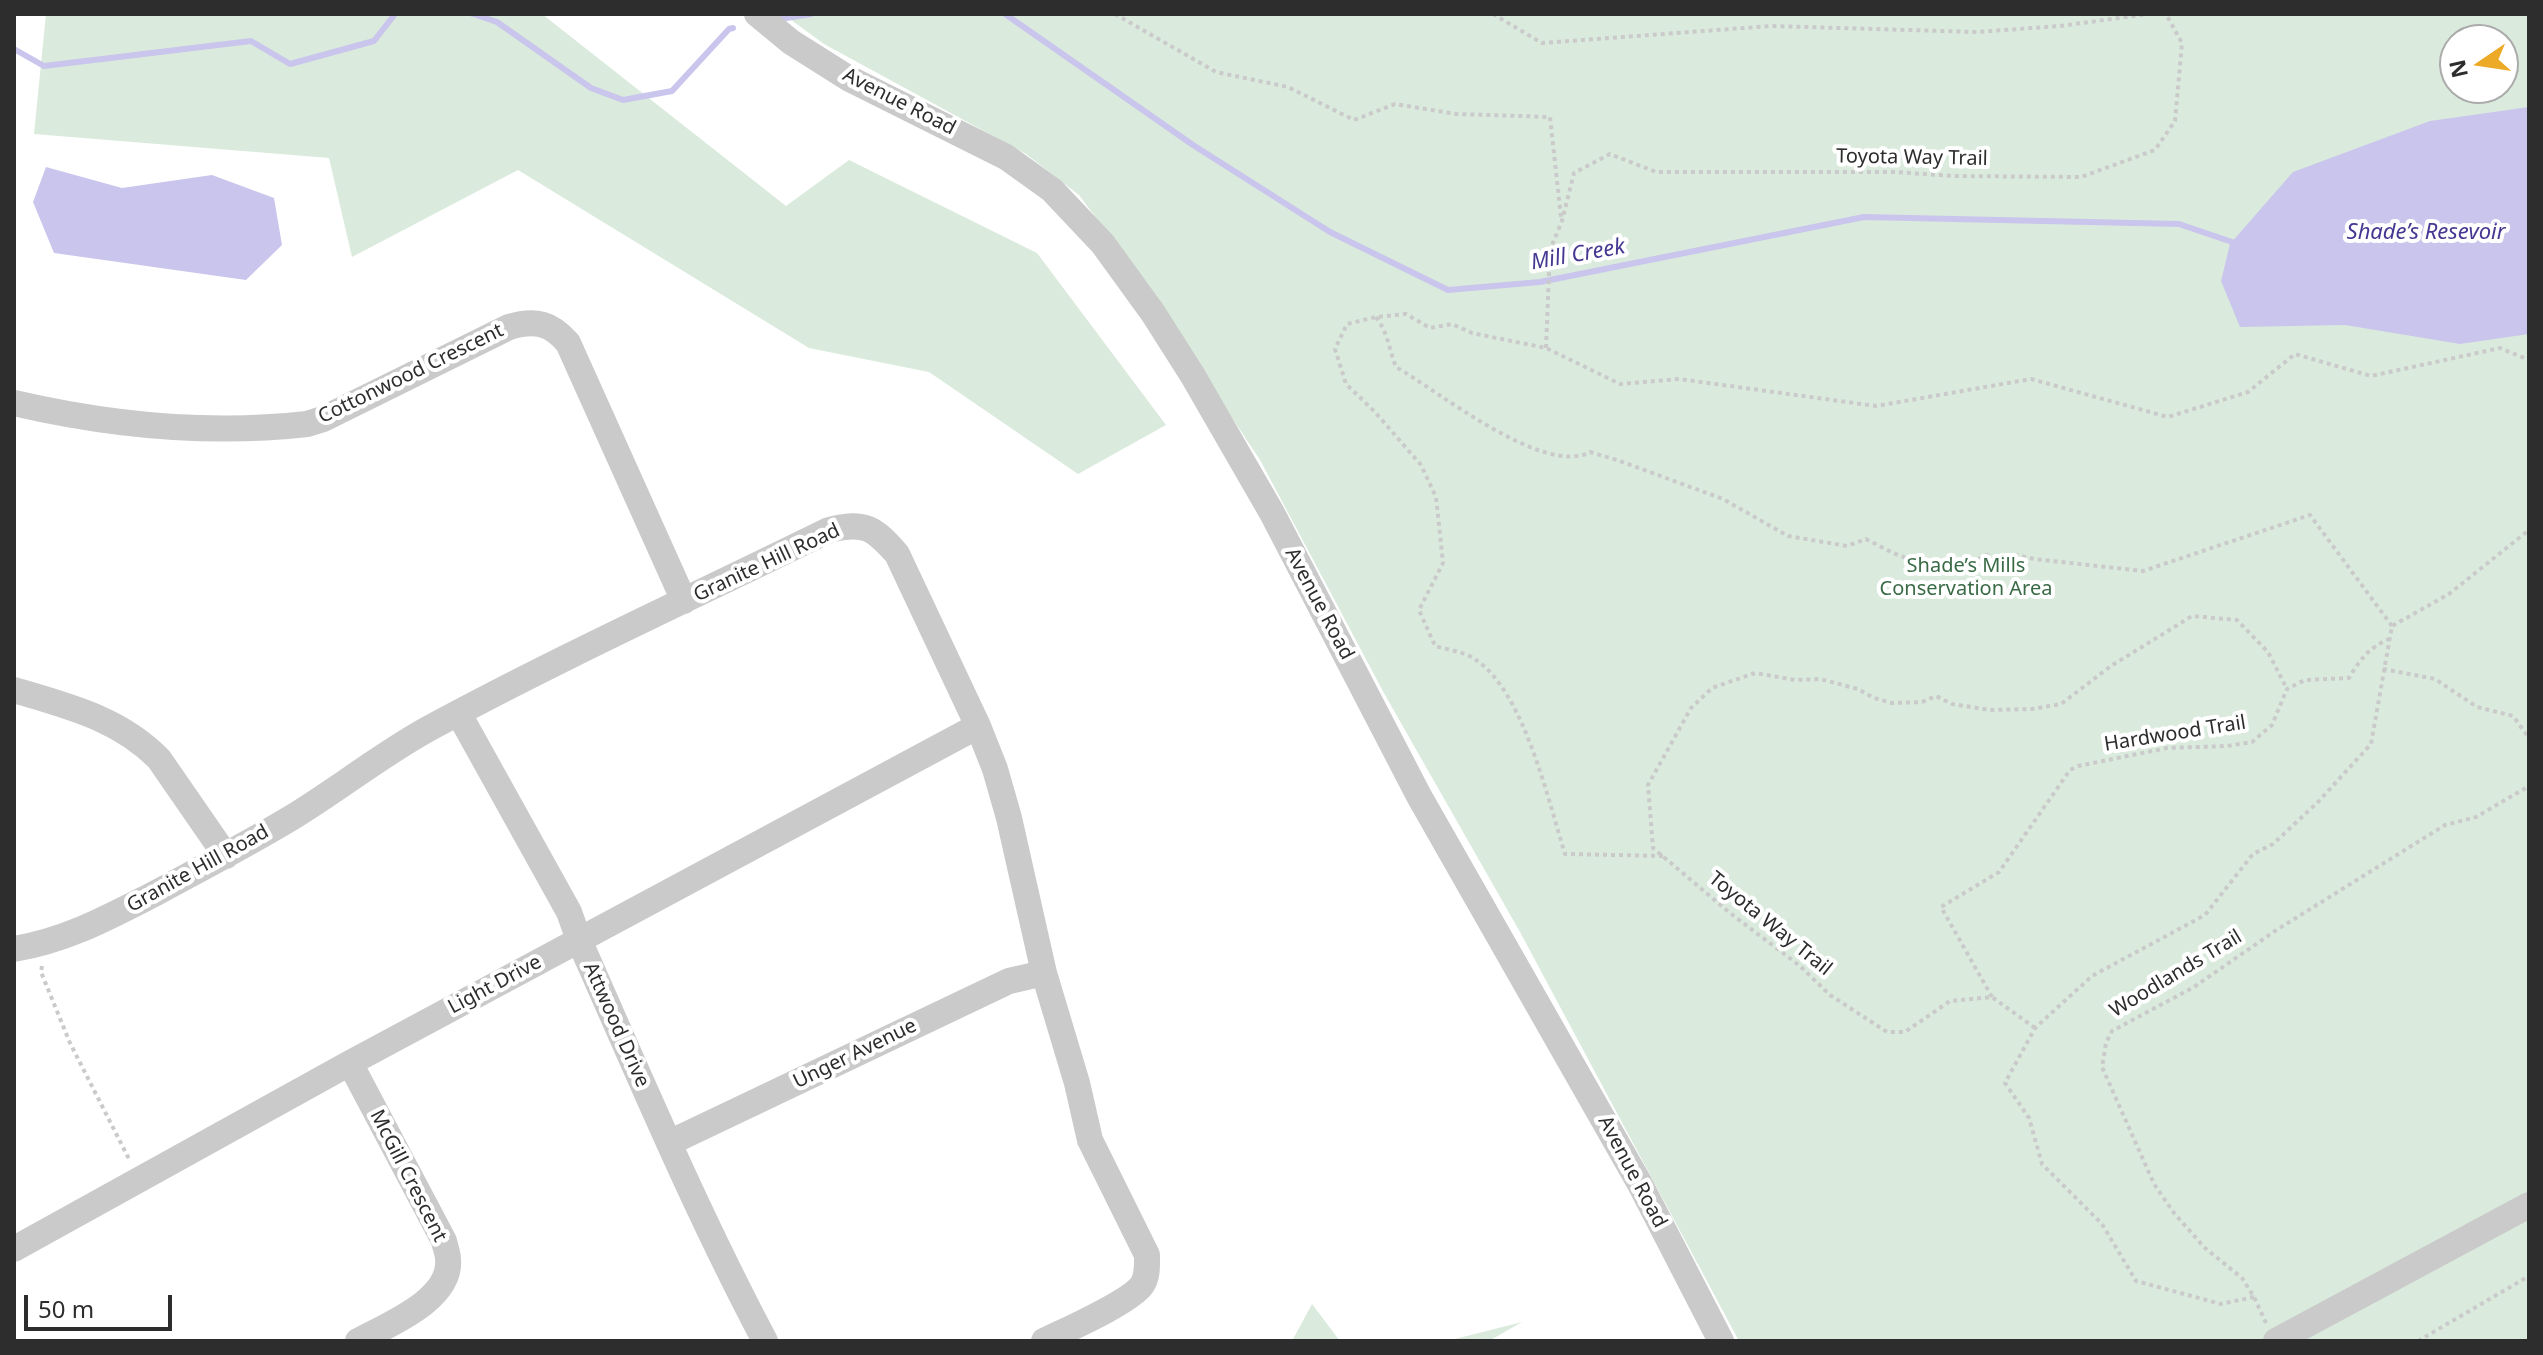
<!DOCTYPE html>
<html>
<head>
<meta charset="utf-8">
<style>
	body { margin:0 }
	#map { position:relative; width:2543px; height:1355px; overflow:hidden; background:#fff; font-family:"Noto Sans",sans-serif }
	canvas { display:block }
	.frame { position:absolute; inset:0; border:16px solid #2d2d2d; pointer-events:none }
	.north { position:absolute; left:2439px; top:24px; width:80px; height:80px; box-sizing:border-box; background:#fff; border:2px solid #ababab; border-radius:50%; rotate:257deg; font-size:22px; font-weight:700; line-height:32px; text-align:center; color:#2d2d2d }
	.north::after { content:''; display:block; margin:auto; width:28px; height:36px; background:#ecaa27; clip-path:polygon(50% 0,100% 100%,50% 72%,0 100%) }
	.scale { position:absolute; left:24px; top:1295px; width:148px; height:36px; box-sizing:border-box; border:4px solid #2d2d2d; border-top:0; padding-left:10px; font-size:24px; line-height:28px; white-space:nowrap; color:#2d2d2d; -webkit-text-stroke:6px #fff; paint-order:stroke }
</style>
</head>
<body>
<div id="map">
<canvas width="2543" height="1355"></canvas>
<div class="frame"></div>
<div class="north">N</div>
<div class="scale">50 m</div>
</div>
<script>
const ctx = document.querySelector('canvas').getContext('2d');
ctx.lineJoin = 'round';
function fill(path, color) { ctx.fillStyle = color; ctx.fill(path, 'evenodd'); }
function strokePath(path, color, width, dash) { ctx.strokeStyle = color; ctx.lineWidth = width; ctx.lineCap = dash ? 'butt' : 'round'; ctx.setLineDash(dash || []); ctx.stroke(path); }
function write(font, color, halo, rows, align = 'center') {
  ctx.font = font + ' "Noto Sans",sans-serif'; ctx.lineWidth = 8; ctx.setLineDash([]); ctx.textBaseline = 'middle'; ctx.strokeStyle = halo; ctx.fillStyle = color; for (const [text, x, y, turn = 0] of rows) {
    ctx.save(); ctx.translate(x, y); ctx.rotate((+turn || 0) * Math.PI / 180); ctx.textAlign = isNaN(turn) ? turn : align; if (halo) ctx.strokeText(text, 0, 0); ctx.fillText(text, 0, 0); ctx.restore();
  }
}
const green = new Path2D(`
	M 46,14 L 542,14 L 786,206 L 849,160 L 1037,253 L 1166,425 L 1078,474 L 929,372 L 809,348 L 518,170 L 352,257 L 329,158 L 34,134 Z
	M 783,14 L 2529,14 L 2529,1341 L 1739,1341 L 1520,932 L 1385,695 L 1260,460 L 1128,261 L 1079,195 L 1026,154 L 824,44 ZM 2455,40 L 2503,40 L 2503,88 L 2455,88 Z
	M 1312,1304 L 1340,1341 L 1292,1341 Z
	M 1522,1322 L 1489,1341 L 1447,1341 Z`);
const water = new Path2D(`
	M 2529,107 L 2529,334 L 2460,344 L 2345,325 L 2240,327 L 2221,281 L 2230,244 L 2293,172 L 2430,121 Z
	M 46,167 L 122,188 L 212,175 L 274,198 L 282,245 L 246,280 L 54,253 L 33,202 Z`);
const stream = new Path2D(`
	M 473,14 L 497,22 L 591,88 L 623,100 L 672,91 L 729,29 L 733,28
	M 1005,14 L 1193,145 L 1330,232 L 1448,290 L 1540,282 L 1864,217 L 2179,224 L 2235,243
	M 780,19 L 811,14
	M 14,49 L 44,66 L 251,41 L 290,64 L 374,41 L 395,14`);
const path = new Path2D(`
	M 1115,14 L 1216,72 L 1288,87 L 1354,120 L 1395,104 L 1456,114 L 1550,117 L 1561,217
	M 1493,14 L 1542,43 L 1771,26 L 1977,32 L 2060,26 L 2148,14
	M 1376,317 C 1388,333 1389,349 1396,367 C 1438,391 1544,477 1590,452 L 1617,460 L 1723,499 L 1788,536 L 1847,546 L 1866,539 L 1893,553 L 1920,563 L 1962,567 L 1987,555 L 2006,562 L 2017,555 L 2034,559 L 2143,571 L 2310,515 L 2392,626
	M 1546,348 L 1550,250 L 1562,221 L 1574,173 L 1610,154 L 1656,172 L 1894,172 L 1954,176 L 2081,177 L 2155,150 L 2175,121 L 2182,43 L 2166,14
	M 2383,669 L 2435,679 L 2477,707 L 2513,716 L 2529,738
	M 1663,856 L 1565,854 C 1548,800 1524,692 1476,660 C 1466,652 1448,650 1435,646 L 1419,610 L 1443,563 L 1436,497 L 1421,465 L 1375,412 L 1346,384 L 1335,349 L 1347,324 L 1376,317 L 1406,314 L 1430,328 L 1452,324 L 1472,333 L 1546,348 L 1620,384 L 1679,379 L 1876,406 L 2031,379 L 2168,417 L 2248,392 L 2295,354 L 2371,376 L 2500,348 L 2529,360
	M 42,966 L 41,972 L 70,1043 L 130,1161
	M 1992,997 L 1941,907 L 1999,872 L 2070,770 L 2078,766 L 2167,748 L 2227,746 L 2252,742 L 2272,725 L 2287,689 L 2305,680 L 2349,678 C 2361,658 2369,648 2389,639
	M 2035,1028 L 1992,997 L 1950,1001 L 1905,1032 L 1887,1032 L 1830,995 L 1800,966 L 1730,913 L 1653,848 L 1648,785 L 1691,708 L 1712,688 L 1755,673 L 1795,680 L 1820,679 L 1858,689 L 1874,698 L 1892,703 L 1922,702 L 1936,696 L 1952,704 L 1990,710 L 2032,709 L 2061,704 L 2111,666 L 2192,616 L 2237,620 L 2268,652 L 2287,689
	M 2254,1297 L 2221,1304 L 2136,1281 L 2102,1224 L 2042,1164 L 2029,1118 L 2005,1083 L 2035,1028 L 2092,976 L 2205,915 L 2253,854 L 2273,844 L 2318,802 L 2371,744 L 2392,626 L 2449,594 L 2529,530
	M 2266,1323 L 2254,1297 L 2242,1278 L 2205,1248 L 2174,1213 L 2154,1184 L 2102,1067 L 2106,1043 L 2112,1031 L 2194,987 L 2275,931 L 2445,825 L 2476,817 L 2529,786
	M 2418,1341 L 2529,1276`);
const minor = new Path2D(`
	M 757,14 L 791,42 L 848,78 L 1006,157 L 1052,190 L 1103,244 L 1153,313 L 1193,376 L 1272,513 L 1419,796 L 1640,1184 L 1721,1341
	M 14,403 C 109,425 210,435 307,424 L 323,419 L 509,327 C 535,319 551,323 568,343 L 684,601
	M 14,690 C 67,706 119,718 159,759 L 226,856
	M 459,714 L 569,912 L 579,940 C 639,1075 696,1211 765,1341
	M 14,949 C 67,940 107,918 154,894 C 200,869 246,845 291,818 C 337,790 381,755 428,729 C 559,658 695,596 829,530 C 865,521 874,528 897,554 L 978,726 L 995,769 L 1009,818 L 1044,973 L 1077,1083 L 1090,1140 L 1147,1255 C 1147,1265 1148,1276 1142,1285 C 1129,1303 1066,1330 1044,1341
	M 350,1063 L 444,1241 C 445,1247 448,1253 448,1259 C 452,1300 387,1325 358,1341
	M 669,1143 L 1009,981 L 1044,973
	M 14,1249 L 350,1063 L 978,726
	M 2276,1341 L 2529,1205`);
const streetNames = [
	["Avenue Road",899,102,27],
	["Toyota Way Trail",1912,158,1],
	["Cottonwood Crescent",411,374,-26],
	["Granite Hill Road",767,563,-25],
	["Avenue Road",1319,604,62],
	["Hardwood Trail",2175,734,-9],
	["Granite Hill Road",198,869,-29],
	["Toyota Way Trail",1770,924,39],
	["Woodlands Trail",2176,974,-31],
	["Light Drive",495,985,-28],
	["Attwood Drive",616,1025,66],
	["Unger Avenue",855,1054,-26],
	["Avenue Road",1632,1172,62],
	["McGill Crescent",408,1176,63]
];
const parkNames = [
	["Shade’s Mills",1966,566],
	["Conservation Area",1966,589]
];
const waterNames = [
	["Shade’s Resevoir",2426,233],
	["Mill Creek",1578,255,-10]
];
fill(green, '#daebdd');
fill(water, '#cac5ec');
strokePath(stream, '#cac5ec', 6);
strokePath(path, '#cacaca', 4, [4, 4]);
strokePath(minor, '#cacaca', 26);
write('20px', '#2d2d2d', '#fff', streetNames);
write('20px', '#396a46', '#fff', parkNames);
write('italic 22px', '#443892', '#fff', waterNames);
</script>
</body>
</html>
